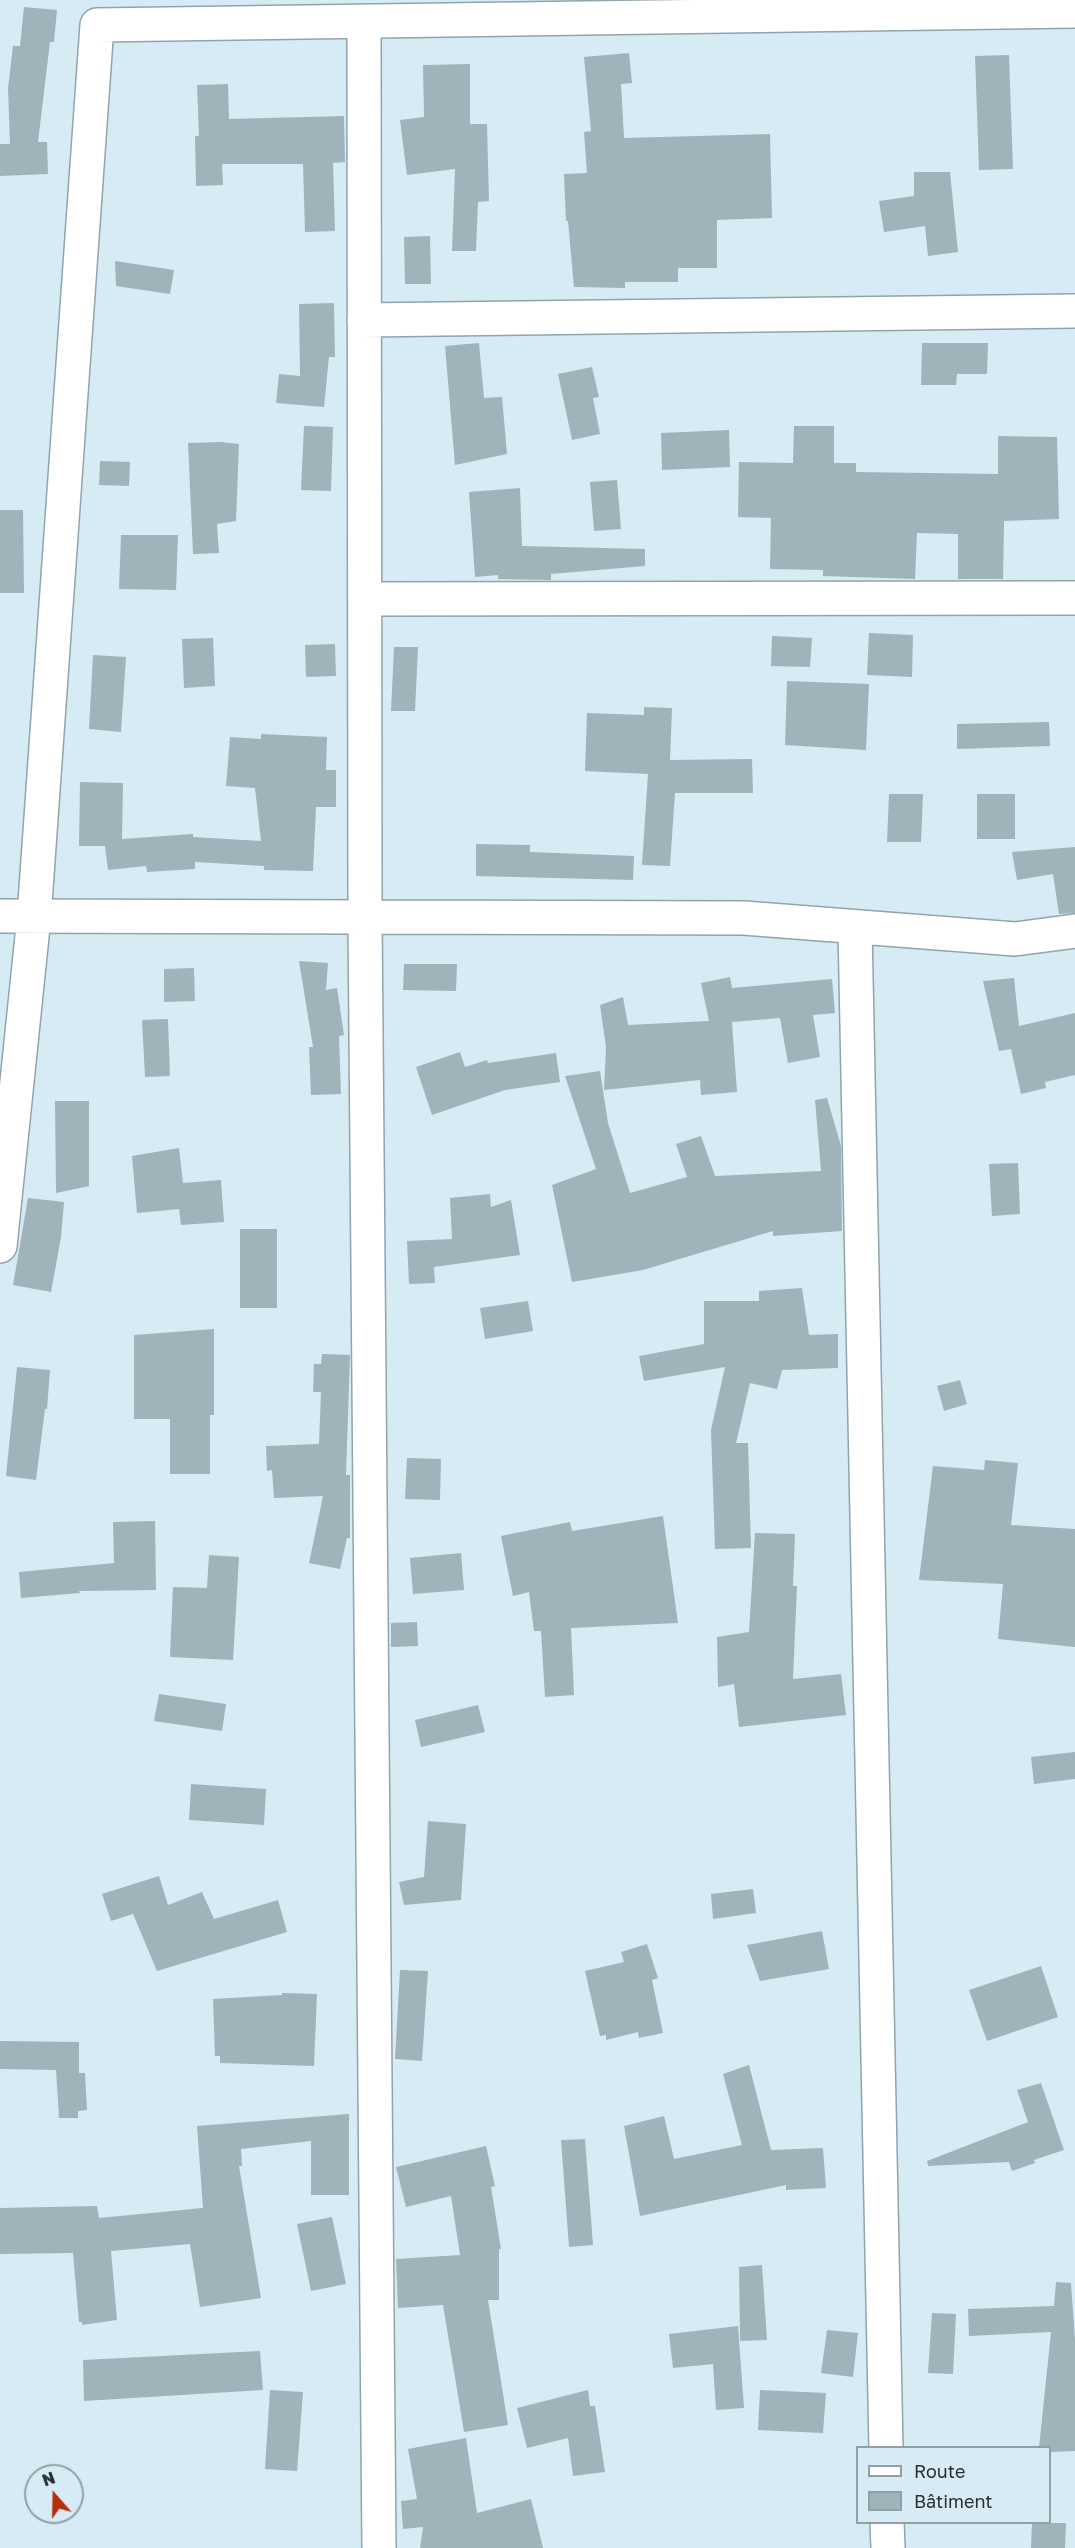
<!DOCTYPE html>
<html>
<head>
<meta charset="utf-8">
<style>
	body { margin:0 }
	#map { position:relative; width:1075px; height:2548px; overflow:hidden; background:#d7ebf4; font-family:"Golos Text",sans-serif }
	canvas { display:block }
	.legend { position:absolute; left:856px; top:2446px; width:195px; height:78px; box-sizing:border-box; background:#d7ebf4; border:2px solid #91a0a7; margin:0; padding:8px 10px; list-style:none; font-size:18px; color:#283033 }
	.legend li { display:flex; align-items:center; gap:12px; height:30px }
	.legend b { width:30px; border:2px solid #91a0a7 }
	.north { position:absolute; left:24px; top:2464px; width:60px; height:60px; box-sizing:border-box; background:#d7ebf4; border:2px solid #91a0a7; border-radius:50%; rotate:340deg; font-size:16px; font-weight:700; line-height:24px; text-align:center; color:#283033 }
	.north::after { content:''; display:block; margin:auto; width:21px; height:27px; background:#b82d0d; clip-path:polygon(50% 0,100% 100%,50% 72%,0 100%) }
</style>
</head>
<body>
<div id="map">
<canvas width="1075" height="2548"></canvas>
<ul class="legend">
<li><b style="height:8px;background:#fff"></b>Route</li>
<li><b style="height:16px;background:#a0b3bb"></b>Bâtiment</li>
</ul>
<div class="north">N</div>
</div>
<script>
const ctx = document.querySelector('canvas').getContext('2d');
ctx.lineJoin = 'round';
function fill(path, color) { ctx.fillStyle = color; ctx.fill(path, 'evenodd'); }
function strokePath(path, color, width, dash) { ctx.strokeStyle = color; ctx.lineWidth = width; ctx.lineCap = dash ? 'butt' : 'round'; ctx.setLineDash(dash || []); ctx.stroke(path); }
const building = new Path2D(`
	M 24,7 L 57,10 L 54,42 L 50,42 L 38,142 L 47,142 L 48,174 L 0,176 L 0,144 L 10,144 L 8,88 L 13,46 L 20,46 Z
	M 629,53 L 632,83 L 621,84 L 624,138 L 770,134 L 772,218 L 717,220 L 717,268 L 678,268 L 678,282 L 625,282 L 625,288 L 574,287 L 568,221 L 566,221 L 564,174 L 587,173 L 584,132 L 591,131 L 584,57 Z
	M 1009,55 L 1013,169 L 979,170 L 975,56 Z
	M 470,64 L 470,124 L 487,124 L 489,201 L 478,202 L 476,251 L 452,251 L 455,169 L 407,175 L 400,120 L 424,117 L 423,65 Z
	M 228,84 L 229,119 L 344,116 L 345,162 L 333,163 L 335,231 L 305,232 L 303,164 L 222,164 L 223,185 L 196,186 L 195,136 L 199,136 L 197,85 Z
	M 914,172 L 950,172 L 958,252 L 928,256 L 925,226 L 884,232 L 879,201 L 914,196 Z
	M 430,236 L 431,284 L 405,284 L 404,237 Z
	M 115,261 L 174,270 L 170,294 L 116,286 Z
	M 334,303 L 335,357 L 329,357 L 324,407 L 276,403 L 279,374 L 300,376 L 299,304 Z
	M 479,343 L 484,398 L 502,397 L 507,454 L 455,465 L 445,346 Z
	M 922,343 L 988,343 L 987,374 L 957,374 L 956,385 L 921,385 Z
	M 592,367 L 599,397 L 593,398 L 600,434 L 572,440 L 558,374 Z
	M 304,426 L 333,427 L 331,491 L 301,490 Z
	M 794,426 L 834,426 L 834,463 L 856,463 L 856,472 L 998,474 L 998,436 L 1057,437 L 1059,519 L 1004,521 L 1003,579 L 958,579 L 958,534 L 917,533 L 915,579 L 823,576 L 823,570 L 770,569 L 771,518 L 738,517 L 739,462 L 793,463 Z
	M 729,430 L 730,467 L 662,470 L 661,433 Z
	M 220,442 L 239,444 L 236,521 L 217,524 L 219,553 L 193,554 L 188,443 Z
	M 100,461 L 130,462 L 129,486 L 99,485 Z
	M 617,480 L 621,529 L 594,531 L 590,482 Z
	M 520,488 L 522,546 L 645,549 L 645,566 L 551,574 L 551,580 L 498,579 L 498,575 L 475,577 L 469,492 Z
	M 0,510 L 23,510 L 24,593 L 0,593 Z
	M 121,535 L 178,535 L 176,590 L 119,589 Z
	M 869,633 L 913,635 L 912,677 L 867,675 Z
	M 772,636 L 812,638 L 810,667 L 771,666 Z
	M 213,638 L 215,686 L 184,688 L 182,639 Z
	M 335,644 L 336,676 L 306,677 L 305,645 Z
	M 394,647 L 418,647 L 415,711 L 391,711 Z
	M 93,655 L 126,657 L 121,732 L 89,729 Z
	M 787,681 L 869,684 L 866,750 L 785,745 Z
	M 644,707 L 672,708 L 670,760 L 752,759 L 753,793 L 675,793 L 670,866 L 642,865 L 648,774 L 585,771 L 587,713 L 644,715 Z
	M 1049,722 L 1050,746 L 957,749 L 957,724 Z
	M 261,734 L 327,737 L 326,770 L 336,770 L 336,807 L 316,807 L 313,871 L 264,870 L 264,866 L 195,862 L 195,869 L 147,872 L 146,866 L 108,870 L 105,846 L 79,846 L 80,782 L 123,783 L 122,839 L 193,834 L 193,837 L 261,841 L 255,788 L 226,786 L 230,737 L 261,739 Z
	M 889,794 L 923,794 L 921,842 L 887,842 Z
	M 977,794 L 1015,794 L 1015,839 L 977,839 Z
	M 476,844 L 530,845 L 530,852 L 634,856 L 633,880 L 476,876 Z
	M 1075,847 L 1075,913 L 1059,914 L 1053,874 L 1017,880 L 1012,852 Z
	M 299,961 L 328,963 L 326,990 L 337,988 L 344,1035 L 339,1036 L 341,1094 L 311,1095 L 309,1047 L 313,1047 Z
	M 404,964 L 457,964 L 456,991 L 403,990 Z
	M 194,968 L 195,1001 L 164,1002 L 164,969 Z
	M 730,977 L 732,988 L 832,979 L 835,1013 L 813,1015 L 820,1057 L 788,1063 L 780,1018 L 732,1022 L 737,1092 L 701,1095 L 700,1080 L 604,1090 L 606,1047 L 600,1005 L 623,997 L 628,1025 L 709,1021 L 701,983 Z
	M 1014,978 L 1019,1026 L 1075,1013 L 1075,1075 L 1045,1082 L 1046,1088 L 1021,1094 L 1011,1049 L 999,1051 L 983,981 Z
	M 168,1019 L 170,1076 L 145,1077 L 142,1020 Z
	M 460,1052 L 465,1067 L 487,1060 L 488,1063 L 556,1053 L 560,1082 L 505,1090 L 432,1115 L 416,1067 Z
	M 600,1071 L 608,1123 L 630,1193 L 687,1177 L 676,1144 L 701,1136 L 715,1176 L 821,1171 L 815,1100 L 827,1098 L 841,1146 L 842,1231 L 773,1236 L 773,1231 L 643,1270 L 572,1282 L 552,1185 L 596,1169 L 565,1076 Z
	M 55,1101 L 89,1101 L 89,1186 L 56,1193 Z
	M 179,1148 L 183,1183 L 221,1180 L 224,1222 L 181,1225 L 179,1209 L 137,1213 L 132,1156 Z
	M 1018,1163 L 1020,1214 L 992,1216 L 989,1164 Z
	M 490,1194 L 491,1207 L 511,1200 L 520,1255 L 434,1267 L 435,1283 L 409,1284 L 407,1241 L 452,1239 L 450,1198 Z
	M 28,1198 L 64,1202 L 61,1237 L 51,1292 L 13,1285 Z
	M 240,1229 L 277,1229 L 277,1308 L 240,1308 Z
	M 802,1288 L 809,1335 L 838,1334 L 838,1368 L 782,1370 L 777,1389 L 750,1383 L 736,1443 L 748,1443 L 751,1548 L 715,1549 L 711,1430 L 725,1367 L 644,1381 L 639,1356 L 704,1344 L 704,1301 L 759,1301 L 759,1291 Z
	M 528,1301 L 533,1331 L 485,1339 L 480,1308 Z
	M 214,1329 L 214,1415 L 210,1415 L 210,1474 L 170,1474 L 170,1419 L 134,1419 L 134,1335 Z
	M 322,1354 L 350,1355 L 346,1475 L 350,1475 L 350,1538 L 347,1538 L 340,1569 L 309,1563 L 323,1496 L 274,1498 L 272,1470 L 267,1471 L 266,1446 L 319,1444 L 321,1392 L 313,1392 L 314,1364 L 321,1364 Z
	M 17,1367 L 50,1370 L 47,1409 L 45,1409 L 36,1480 L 6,1476 Z
	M 960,1380 L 967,1404 L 944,1411 L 937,1386 Z
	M 407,1458 L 441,1459 L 440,1500 L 405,1499 Z
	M 985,1460 L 1018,1463 L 1011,1525 L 1075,1529 L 1075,1647 L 998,1639 L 1003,1584 L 919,1580 L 933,1466 L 984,1470 Z
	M 663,1516 L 678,1623 L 571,1628 L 574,1695 L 545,1697 L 541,1631 L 534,1631 L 529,1592 L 513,1596 L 501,1536 L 570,1522 L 572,1531 Z
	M 155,1521 L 156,1590 L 79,1591 L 80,1593 L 21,1598 L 19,1572 L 114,1563 L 113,1522 Z
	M 755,1533 L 795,1534 L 793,1586 L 797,1586 L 793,1679 L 841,1674 L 846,1715 L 739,1727 L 734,1684 L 718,1687 L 717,1637 L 749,1632 Z
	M 461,1553 L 464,1590 L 413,1594 L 410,1558 Z
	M 209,1555 L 239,1557 L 233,1660 L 170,1657 L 173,1587 L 207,1588 Z
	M 417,1622 L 418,1646 L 391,1647 L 391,1623 Z
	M 159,1694 L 226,1704 L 222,1731 L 154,1721 Z
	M 478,1705 L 485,1732 L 421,1747 L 415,1720 Z
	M 1075,1752 L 1075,1779 L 1034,1784 L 1031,1757 Z
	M 191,1784 L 266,1789 L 264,1825 L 189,1820 Z
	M 428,1821 L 466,1824 L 461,1900 L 404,1905 L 399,1882 L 424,1877 Z
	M 159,1876 L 168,1905 L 202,1892 L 214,1919 L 278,1900 L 287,1932 L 157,1971 L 133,1914 L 111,1921 L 102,1894 Z
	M 753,1889 L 756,1913 L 713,1919 L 711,1894 Z
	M 822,1931 L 829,1969 L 760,1981 L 747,1945 Z
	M 647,1944 L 658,1978 L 652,1980 L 663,2033 L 639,2038 L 638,2032 L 606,2040 L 606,2035 L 600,2036 L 585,1971 L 624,1962 L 621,1952 Z
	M 1041,1966 L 1058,2017 L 987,2041 L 969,1990 Z
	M 400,1970 L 428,1971 L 422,2061 L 395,2059 Z
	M 282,1993 L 317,1994 L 314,2066 L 220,2063 L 220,2056 L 215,2056 L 213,1999 L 282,1995 Z
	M 0,2041 L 79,2042 L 79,2073 L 85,2073 L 87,2110 L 78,2111 L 78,2118 L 59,2118 L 56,2070 L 0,2069 Z
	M 749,2065 L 771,2150 L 823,2148 L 826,2188 L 786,2190 L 786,2185 L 640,2216 L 624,2126 L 664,2116 L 674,2159 L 742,2145 L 723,2074 Z
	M 1041,2083 L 1064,2150 L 1034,2160 L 1035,2163 L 1012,2171 L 1009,2162 L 928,2166 L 927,2161 L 1028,2122 L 1017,2090 Z
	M 349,2114 L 349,2195 L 311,2195 L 311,2141 L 241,2149 L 242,2166 L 239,2166 L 261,2298 L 200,2307 L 190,2244 L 111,2251 L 117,2320 L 82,2325 L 82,2322 L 79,2322 L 73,2253 L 0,2254 L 0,2208 L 97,2206 L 99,2218 L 203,2208 L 197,2126 Z
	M 585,2139 L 593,2245 L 569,2247 L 561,2140 Z
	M 486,2146 L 495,2186 L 491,2187 L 501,2249 L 499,2249 L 499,2300 L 488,2300 L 508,2425 L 464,2432 L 443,2305 L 398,2308 L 396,2259 L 460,2255 L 451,2196 L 406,2207 L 396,2167 Z
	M 332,2217 L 346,2284 L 311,2291 L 297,2224 Z
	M 762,2265 L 767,2340 L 740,2341 L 739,2267 Z
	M 1056,2282 L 1071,2283 L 1075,2340 L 1075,2451 L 1050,2452 L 1050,2448 L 1039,2448 L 1051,2332 L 969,2336 L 968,2309 L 1054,2306 Z
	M 932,2313 L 956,2314 L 953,2374 L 928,2373 Z
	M 738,2326 L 744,2408 L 716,2410 L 713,2364 L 673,2368 L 669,2334 Z
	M 827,2330 L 858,2333 L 853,2377 L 821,2373 Z
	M 260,2351 L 263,2390 L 84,2401 L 83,2360 Z
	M 270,2390 L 303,2392 L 297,2471 L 265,2469 Z
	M 588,2390 L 590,2406 L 595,2406 L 605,2472 L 573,2476 L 568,2438 L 527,2448 L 517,2408 Z
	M 760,2390 L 826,2393 L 823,2433 L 758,2430 Z
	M 466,2438 L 477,2513 L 531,2499 L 543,2548 L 420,2548 L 423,2527 L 403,2529 L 401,2501 L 417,2499 L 408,2449 Z
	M 1032,2523 L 1066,2523 L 1065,2548 L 1031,2548 Z`);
const minor = new Path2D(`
	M 364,21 L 365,918 L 379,2548
	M 364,320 L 1075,311
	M 365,599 L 1075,598
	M 0,916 L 744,918 L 1015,939 L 1075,931
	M 855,928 L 886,2448
	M 0,1246 L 34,917 L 97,25 L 1075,11
	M 887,2522 L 888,2548`);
fill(building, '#a0b3bb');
strokePath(minor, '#90a4ac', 36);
strokePath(minor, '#fff', 33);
</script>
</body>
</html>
